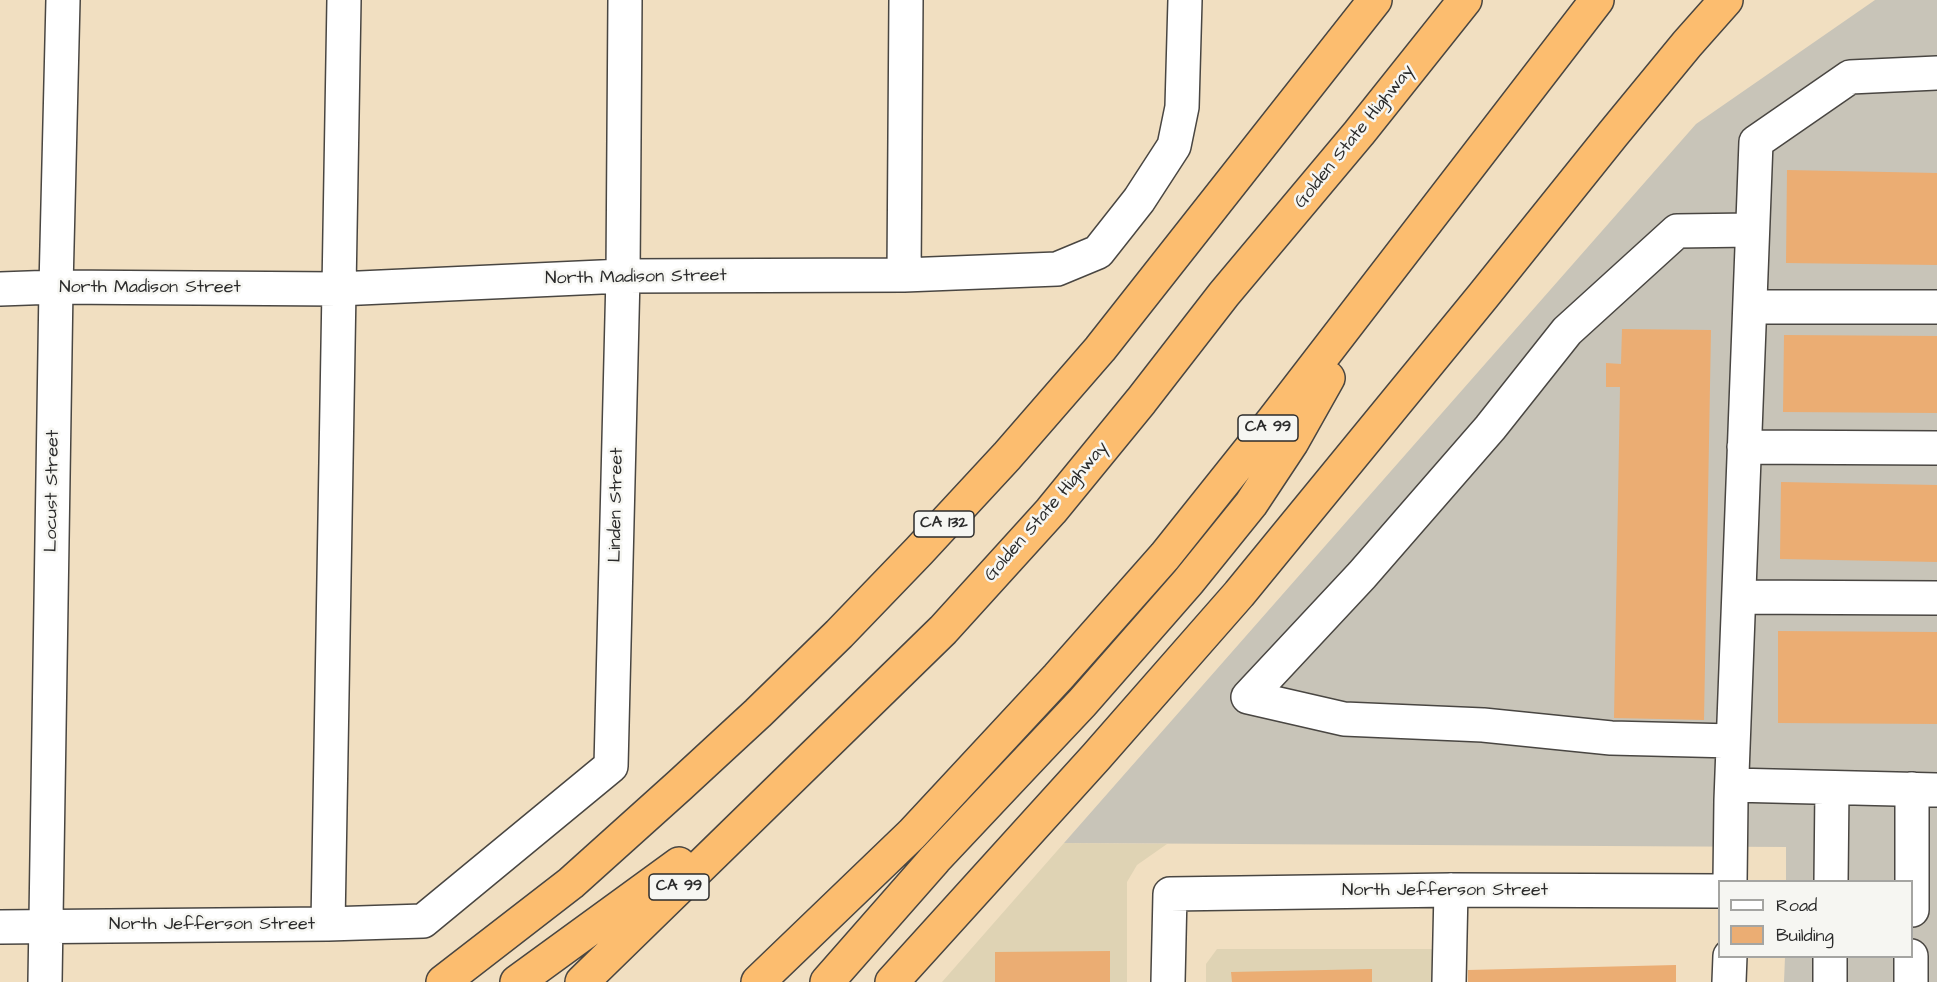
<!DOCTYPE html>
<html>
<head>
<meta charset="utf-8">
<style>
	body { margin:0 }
	#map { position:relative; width:1937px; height:982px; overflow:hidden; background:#f1dfc1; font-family:"Architects Daughter",sans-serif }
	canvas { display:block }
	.legend { position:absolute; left:1718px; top:880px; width:195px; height:78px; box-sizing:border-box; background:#f6f6f2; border:2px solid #a5a5a2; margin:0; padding:8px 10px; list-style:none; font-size:18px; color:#2b2b2b }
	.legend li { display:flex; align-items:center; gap:12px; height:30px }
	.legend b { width:30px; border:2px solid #a5a5a2 }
</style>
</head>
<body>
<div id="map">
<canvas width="1937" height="982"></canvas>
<ul class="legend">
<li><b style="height:8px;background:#fff"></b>Road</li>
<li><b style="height:16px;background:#ebad73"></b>Building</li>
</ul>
</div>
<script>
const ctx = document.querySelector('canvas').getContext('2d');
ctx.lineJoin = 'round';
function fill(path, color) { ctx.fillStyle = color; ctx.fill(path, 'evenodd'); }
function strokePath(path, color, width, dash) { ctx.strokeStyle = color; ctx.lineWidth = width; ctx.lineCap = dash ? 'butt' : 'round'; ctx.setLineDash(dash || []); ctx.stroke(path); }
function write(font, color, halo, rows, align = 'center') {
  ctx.font = font + ' "Architects Daughter",sans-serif'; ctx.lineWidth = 5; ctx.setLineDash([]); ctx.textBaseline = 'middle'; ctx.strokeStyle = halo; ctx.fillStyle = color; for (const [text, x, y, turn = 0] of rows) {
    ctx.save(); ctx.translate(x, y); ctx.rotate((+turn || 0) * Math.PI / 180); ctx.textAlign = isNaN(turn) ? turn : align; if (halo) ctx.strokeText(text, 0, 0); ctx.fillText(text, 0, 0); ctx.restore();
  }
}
const built = new Path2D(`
	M 1064,843 L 1167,844 L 1137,865 L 1127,882 L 1127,982 L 942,982 Z
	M 1217,949 L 1433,949 L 1432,982 L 1206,982 L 1206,964 Z`);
const industrial = new Path2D(`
	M 1875,0 L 1937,0 L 1937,982 L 1784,982 L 1785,957 L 1912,956 L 1912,882 L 1786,881 L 1786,847 L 1064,843 L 1696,124 Z`);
const building = new Path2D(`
	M 1787,170 L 1937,173 L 1937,265 L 1786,263 Z
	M 1622,329 L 1711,330 L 1704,720 L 1614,718 L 1620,387 L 1606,387 L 1606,363 L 1621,364 Z
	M 1784,335 L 1937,336 L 1937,413 L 1783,412 Z
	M 1781,482 L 1937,485 L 1937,562 L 1780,559 Z
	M 1778,631 L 1937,632 L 1937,724 L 1778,723 Z
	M 1110,951 L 1110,982 L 995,982 L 995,952 Z
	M 1676,965 L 1676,982 L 1468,982 L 1468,970 Z
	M 1372,969 L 1372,982 L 1232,982 L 1231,972 Z`);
const minor = new Path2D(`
	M 904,275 L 906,0
	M 0,289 L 56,287 L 338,289 L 623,276 L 904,275 L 1057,269 L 1098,252 L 1139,200 L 1174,146 L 1182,107 L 1185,0
	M 1750,307 L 1937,307
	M 1744,447 L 1937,448
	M 1739,597 L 1937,598
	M 1733,741 L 1611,738 L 1483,725 L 1344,719 L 1248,697 L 1362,575 L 1490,428 L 1567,331 L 1677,231 L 1752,230
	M 1732,785 L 1937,790
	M 1730,882 L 1731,800 L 1756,142 L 1850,77 L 1937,73
	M 1831,882 L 1832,788
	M 1912,910 L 1912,789
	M 328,924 L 344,0
	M 0,927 L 328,924 L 423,921 L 611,766 L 623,276 L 625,0
	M 45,982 L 56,287 L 63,0
	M 1168,982 L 1170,894 L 1451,890 L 1720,891
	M 1449,982 L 1451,890
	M 1729,982 L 1730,956
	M 1830,982 L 1830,956
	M 1911,982 L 1911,956`);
const highway = new Path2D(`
	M 443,982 L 571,883 L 680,785 L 758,713 L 839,634 L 919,551 L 1007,456 L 1100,349 L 1375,0
	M 517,982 L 679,864
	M 582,982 L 943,630 L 1051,511 L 1141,401 L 1224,294 L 1359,133 L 1465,0
	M 758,982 L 912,834 L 1058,677 L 1165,556 L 1272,422 L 1597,0
	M 827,982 L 935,859 L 1082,703 L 1188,582 L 1251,504 L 1292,442 L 1328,378
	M 892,982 L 1096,757 L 1239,594 L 1483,296 L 1613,134 L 1687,44 L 1726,0`);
const shields = [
	[1268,428,60],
	[944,524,60],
	[679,887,60]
];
const shieldNames = [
	["CA 99",1268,428],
	["CA 132",944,524],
	["CA 99",679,887]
];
const streetNames = [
	["Golden State Highway",1355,137,-51],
	["North Madison Street",636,278,-1],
	["North Madison Street",150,288],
	["Locust Street",53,491,-89],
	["Linden Street",617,505,-89],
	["Golden State Highway",1047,512,-49],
	["North Jefferson Street",1445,891],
	["North Jefferson Street",212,925]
];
fill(built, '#dfd3b4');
fill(industrial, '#c8c4b8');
fill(building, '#ebad73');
strokePath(minor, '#494642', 36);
strokePath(highway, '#494642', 36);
strokePath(minor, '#fff', 33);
strokePath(highway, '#fcbd6f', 33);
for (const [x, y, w] of shields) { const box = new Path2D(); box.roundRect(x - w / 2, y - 13, w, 26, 4.5); ctx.fillStyle = '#f6f6f2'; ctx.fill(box); strokePath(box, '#2b2b2b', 1.5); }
write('bold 16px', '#2b2b2b', null, shieldNames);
write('18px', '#2b2b2b', '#f6f6f2', streetNames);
</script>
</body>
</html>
